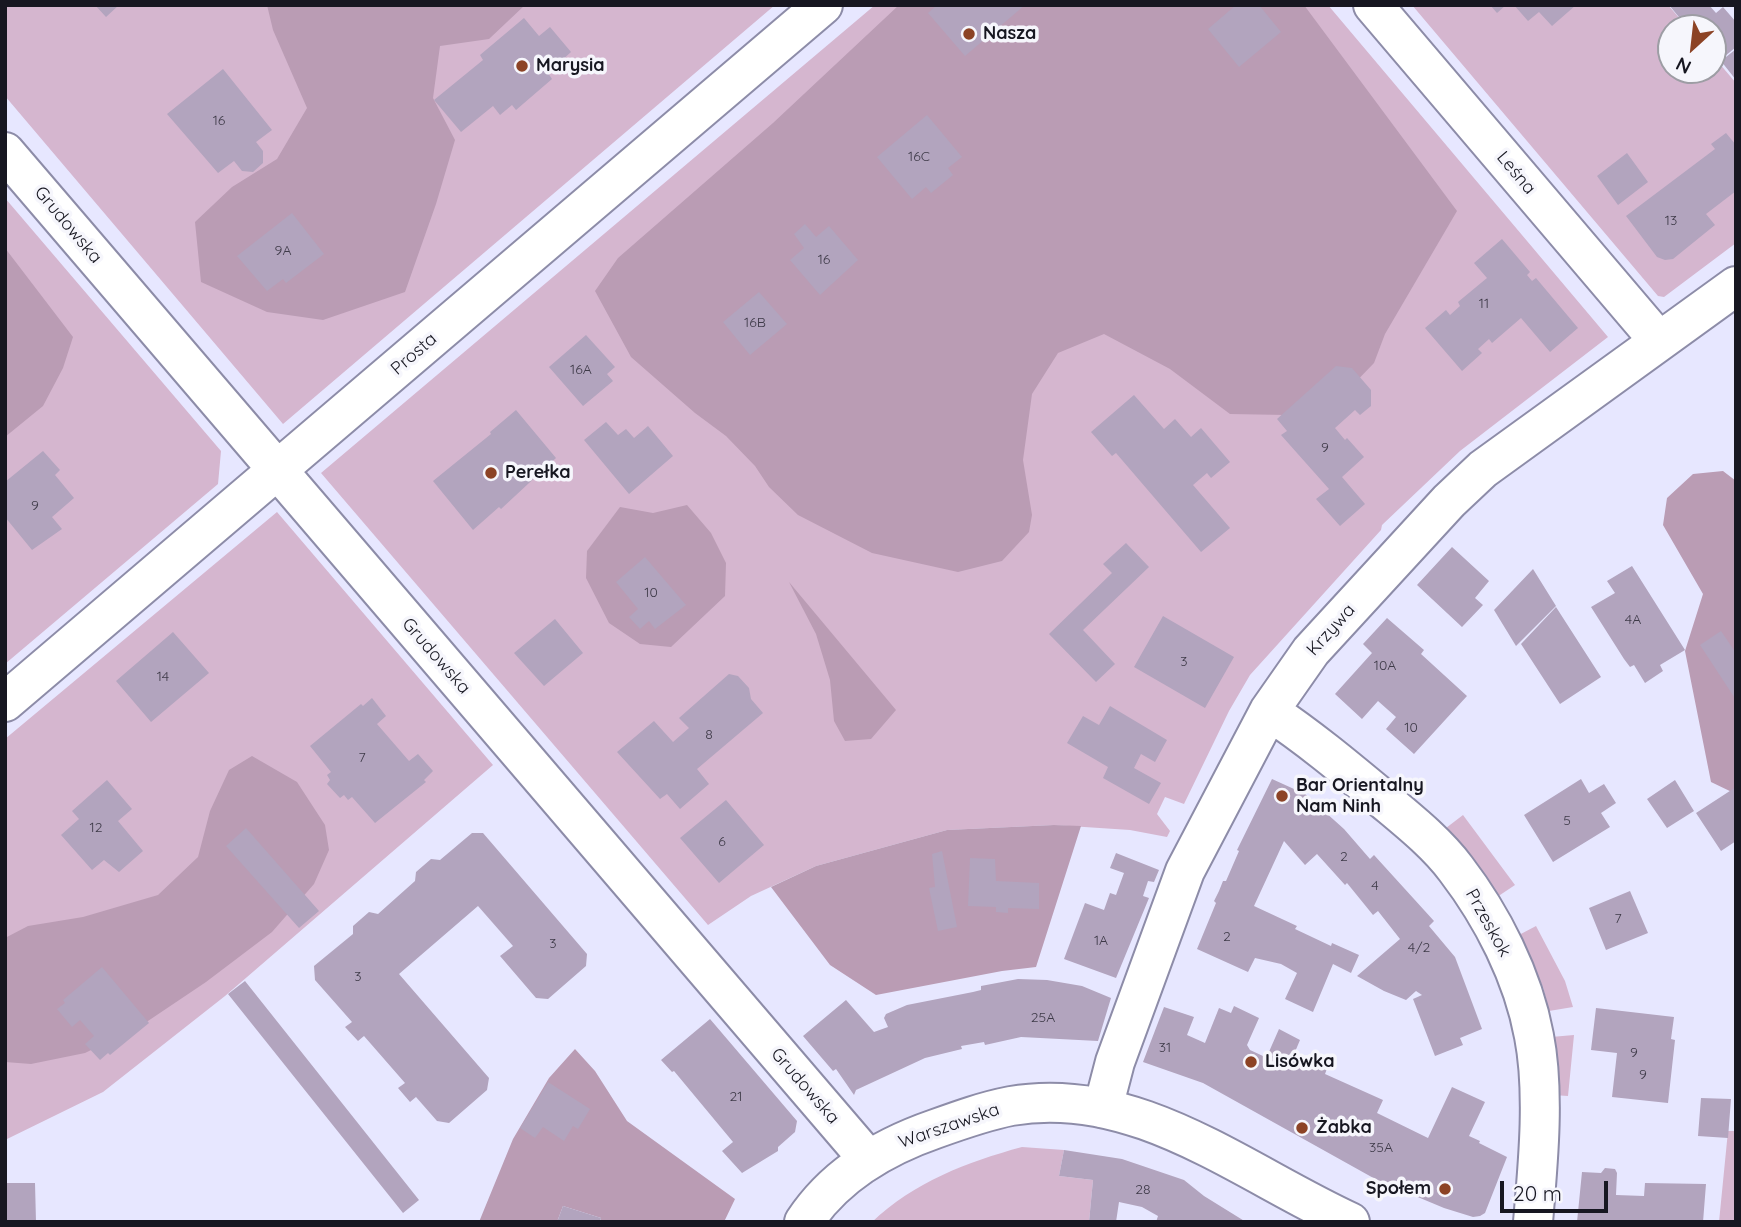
<!DOCTYPE html>
<html>
<head>
<meta charset="utf-8">
<style>
	body { margin:0 }
	#map { position:relative; width:1741px; height:1227px; overflow:hidden; background:#e7e7ff; font-family:Quicksand,sans-serif }
	canvas { display:block }
	.frame { position:absolute; inset:0; border:7px solid #171721; pointer-events:none }
	.north { position:absolute; left:1657px; top:14px; width:70px; height:70px; box-sizing:border-box; background:#f6f6fc; border:2px solid #9d9da4; border-radius:50%; rotate:207deg; font-size:19px; font-weight:700; line-height:28px; text-align:center; color:#171721 }
	.north::after { content:''; display:block; margin:auto; width:24px; height:32px; background:#8c4325; clip-path:polygon(50% 0,100% 100%,50% 72%,0 100%) }
	.scale { position:absolute; left:1500px; top:1181px; width:108px; height:32px; box-sizing:border-box; border:4px solid #171721; border-top:0; padding-left:9px; font-size:21px; line-height:24px; white-space:nowrap; color:#171721; -webkit-text-stroke:5px #f6f6fc; paint-order:stroke }
</style>
</head>
<body>
<div id="map">
<canvas width="1741" height="1227"></canvas>
<div class="frame"></div>
<div class="north">N</div>
<div class="scale">20 m</div>
</div>
<script>
const ctx = document.querySelector('canvas').getContext('2d');
ctx.lineJoin = 'round';
function fill(path, color) { ctx.fillStyle = color; ctx.fill(path, 'evenodd'); }
function strokePath(path, color, width, dash) { ctx.strokeStyle = color; ctx.lineWidth = width; ctx.lineCap = dash ? 'butt' : 'round'; ctx.setLineDash(dash || []); ctx.stroke(path); }
function write(font, color, halo, rows, align = 'center') {
  ctx.font = font + ' Quicksand,sans-serif'; ctx.lineWidth = 7; ctx.setLineDash([]); ctx.textBaseline = 'middle'; ctx.strokeStyle = halo; ctx.fillStyle = color; for (const [text, x, y, turn = 0] of rows) {
    ctx.save(); ctx.translate(x, y); ctx.rotate((+turn || 0) * Math.PI / 180); ctx.textAlign = isNaN(turn) ? turn : align; if (halo) ctx.strokeText(text, 0, 0); ctx.fillText(text, 0, 0); ctx.restore();
  }
}
const green = new Path2D(`
	M 5,5 L 775,5 L 283,424 L 5,96 Z
	M 875,5 L 1328,5 L 1608,337 L 1460,451 L 1382,525 L 1381,530 L 1250,675 L 1229,711 L 1184,804 L 1165,797 L 1157,814 L 1170,831 L 1167,837 L 1130,830 L 1054,825 L 947,830 L 816,866 L 751,896 L 708,925 L 321,473 Z
	M 1412,5 L 1668,5 L 1688,28 L 1671,28 L 1671,70 L 1713,70 L 1713,56 L 1736,83 L 1736,243 L 1664,297 L 1658,296 Z
	M 5,198 L 221,451 L 218,484 L 5,664 Z
	M 277,512 L 493,765 L 225,996 L 103,1092 L 5,1140 L 5,739 Z
	M 1463,815 L 1515,885 L 1497,897 L 1446,828 Z
	M 1536,926 L 1565,981 L 1573,1007 L 1549,1011 L 1543,987 L 1517,936 Z
	M 1574,1035 L 1568,1096 L 1553,1095 L 1551,1037 Z
	M 1728,1131 L 1736,1131 L 1736,1222 L 1719,1222 Z
	M 1022,1147 L 1064,1150 L 1059,1176 L 1093,1180 L 1089,1222 L 872,1222 C 914,1182 967,1162 1022,1147 Z`);
const forest = new Path2D(`
	M 267,5 L 525,5 L 489,39 L 440,46 L 433,98 L 455,140 L 436,204 L 405,292 L 323,320 L 267,312 L 201,282 L 195,222 L 232,187 L 277,159 L 307,108 L 273,30 Z
	M 899,5 L 1304,5 L 1457,211 L 1385,334 L 1374,363 L 1345,393 L 1286,415 L 1230,414 L 1170,369 L 1104,334 L 1058,353 L 1032,394 L 1023,460 L 1032,515 L 1029,532 L 1002,561 L 958,572 L 872,553 L 798,515 L 769,487 L 755,466 L 726,436 L 695,413 L 631,357 L 595,291 L 618,258 L 773,123 Z
	M 5,248 L 73,337 L 63,368 L 43,406 L 5,437 Z
	M 1723,471 L 1736,481 L 1736,794 L 1711,782 L 1685,651 L 1703,594 L 1663,525 L 1667,498 L 1693,474 Z
	M 687,505 L 711,533 L 726,563 L 725,596 L 671,647 L 640,644 L 609,623 L 586,578 L 587,551 L 620,507 L 653,513 Z
	M 789,582 L 896,710 L 871,739 L 845,741 L 834,721 L 830,680 L 816,634 Z
	M 252,756 L 297,782 L 325,825 L 329,850 L 314,884 L 272,932 L 206,982 L 142,1025 L 85,1053 L 31,1064 L 5,1062 L 5,938 L 28,926 L 83,917 L 158,895 L 198,857 L 210,811 L 229,770 Z
	M 1054,825 L 1081,826 L 1036,967 L 1002,971 L 876,995 L 830,965 L 771,887 L 816,866 L 947,830 Z
	M 575,1049 L 595,1071 L 627,1121 L 735,1199 L 724,1222 L 600,1222 L 601,1218 L 563,1206 L 557,1222 L 479,1222 L 513,1139 L 549,1078 Z`);
const building = new Path2D(`
	M 95,5 L 119,5 L 106,17 Z
	M 937,5 L 1025,5 L 965,56 L 928,13 Z
	M 1236,5 L 1259,5 L 1281,32 L 1239,67 L 1208,29 Z
	M 1490,5 L 1506,5 L 1497,13 Z
	M 1514,5 L 1576,5 L 1552,26 L 1539,12 L 1528,21 Z
	M 1669,5 L 1709,5 L 1716,13 L 1723,7 L 1736,22 L 1736,47 L 1718,62 L 1713,56 L 1713,28 L 1688,28 Z
	M 524,18 L 539,36 L 550,27 L 571,52 L 548,73 L 552,79 L 516,110 L 512,105 L 500,115 L 493,106 L 461,132 L 434,100 L 483,60 L 480,55 Z
	M 1736,49 L 1736,80 L 1721,61 Z
	M 223,69 L 272,130 L 256,142 L 263,151 L 263,163 L 253,172 L 242,171 L 234,161 L 218,173 L 167,114 Z
	M 927,115 L 962,157 L 948,168 L 953,175 L 931,193 L 926,187 L 912,199 L 877,157 Z
	M 1726,133 L 1736,145 L 1736,191 L 1706,214 L 1715,225 L 1673,259 L 1665,260 L 1657,257 L 1626,216 L 1715,149 L 1711,144 Z
	M 1627,153 L 1648,182 L 1618,205 L 1597,176 Z
	M 292,213 L 324,254 L 286,283 L 283,279 L 267,291 L 237,256 Z
	M 805,224 L 816,237 L 829,226 L 858,260 L 820,295 L 790,260 L 804,248 L 794,234 Z
	M 1502,239 L 1530,272 L 1527,275 L 1532,281 L 1536,278 L 1578,328 L 1550,352 L 1521,318 L 1492,343 L 1489,339 L 1478,349 L 1482,353 L 1462,371 L 1425,328 L 1446,310 L 1450,315 L 1460,306 L 1458,302 L 1487,278 L 1474,263 Z
	M 759,292 L 787,324 L 750,355 L 723,322 Z
	M 586,335 L 615,367 L 607,374 L 613,381 L 583,406 L 549,367 Z
	M 1336,366 L 1352,368 L 1371,390 L 1371,406 L 1360,415 L 1355,410 L 1335,428 L 1345,440 L 1347,438 L 1364,457 L 1342,477 L 1365,504 L 1340,526 L 1316,499 L 1329,489 L 1281,435 L 1287,431 L 1277,419 Z
	M 1134,395 L 1164,429 L 1175,419 L 1191,437 L 1201,428 L 1230,462 L 1211,478 L 1207,473 L 1193,485 L 1230,528 L 1201,552 L 1116,453 L 1112,456 L 1091,432 Z
	M 516,410 L 556,458 L 501,509 L 499,507 L 473,530 L 433,481 L 491,434 L 490,432 Z
	M 606,422 L 618,435 L 626,429 L 634,438 L 648,426 L 673,456 L 629,494 L 584,440 Z
	M 43,451 L 60,470 L 55,475 L 74,498 L 52,517 L 62,529 L 32,550 L 5,517 L 5,482 Z
	M 1126,543 L 1149,567 L 1083,630 L 1115,664 L 1096,682 L 1049,634 L 1112,573 L 1103,564 Z
	M 1452,547 L 1489,581 L 1475,598 L 1483,605 L 1462,627 L 1417,585 Z
	M 645,557 L 686,605 L 655,629 L 649,621 L 640,629 L 629,617 L 638,609 L 616,582 Z
	M 1632,566 L 1685,650 L 1660,665 L 1663,671 L 1645,683 L 1634,665 L 1630,667 L 1624,659 L 1591,607 L 1615,593 L 1607,581 Z
	M 1533,569 L 1556,606 L 1516,646 L 1494,610 Z
	M 1556,607 L 1601,677 L 1560,704 L 1521,644 Z
	M 1163,616 L 1234,657 L 1205,708 L 1134,667 Z
	M 1387,618 L 1424,650 L 1421,654 L 1467,696 L 1414,754 L 1386,729 L 1396,717 L 1378,701 L 1362,719 L 1335,694 L 1372,653 L 1363,644 Z
	M 555,619 L 583,653 L 544,686 L 514,653 Z
	M 1721,631 L 1736,653 L 1736,700 L 1700,645 Z
	M 173,632 L 209,673 L 151,722 L 116,681 Z
	M 729,674 L 738,676 L 749,688 L 751,699 L 763,713 L 697,769 L 709,784 L 680,809 L 667,794 L 660,799 L 617,752 L 654,721 L 673,742 L 689,728 L 679,718 Z
	M 372,698 L 386,716 L 377,724 L 409,761 L 418,754 L 433,771 L 424,780 L 426,782 L 375,823 L 352,797 L 348,800 L 344,795 L 340,798 L 327,784 L 330,780 L 327,775 L 331,772 L 310,746 L 361,704 L 363,706 Z
	M 1110,706 L 1167,740 L 1155,762 L 1141,754 L 1134,768 L 1161,783 L 1149,804 L 1103,778 L 1108,767 L 1067,743 L 1083,716 L 1099,725 Z
	M 1272,779 L 1305,794 L 1344,829 L 1370,859 L 1374,855 L 1434,921 L 1429,926 L 1455,957 L 1482,1029 L 1460,1038 L 1463,1045 L 1435,1056 L 1413,999 L 1422,995 L 1416,991 L 1406,1000 L 1384,991 L 1357,976 L 1400,939 L 1378,911 L 1373,915 L 1347,883 L 1345,885 L 1317,854 L 1305,865 L 1284,841 L 1254,906 L 1297,926 L 1295,929 L 1331,946 L 1332,943 L 1359,955 L 1351,973 L 1333,964 L 1313,1012 L 1285,999 L 1297,973 L 1281,964 L 1255,958 L 1248,972 L 1197,949 L 1216,903 L 1214,901 L 1219,891 L 1223,881 L 1226,881 L 1239,851 L 1237,850 Z
	M 1581,779 L 1589,793 L 1604,784 L 1616,803 L 1601,813 L 1610,827 L 1553,862 L 1524,815 Z
	M 107,780 L 132,809 L 118,821 L 143,851 L 119,872 L 104,860 L 92,870 L 61,835 L 79,819 L 72,811 Z
	M 1675,780 L 1694,811 L 1667,828 L 1647,799 Z
	M 1736,787 L 1736,841 L 1721,851 L 1696,813 Z
	M 726,800 L 764,845 L 719,883 L 680,838 Z
	M 246,828 L 319,911 L 299,928 L 226,846 Z
	M 472,833 L 483,833 L 587,954 L 586,966 L 548,999 L 536,998 L 500,956 L 513,946 L 478,906 L 399,974 L 489,1078 L 487,1090 L 449,1123 L 437,1121 L 416,1097 L 410,1102 L 398,1088 L 405,1083 L 364,1036 L 358,1041 L 345,1027 L 352,1022 L 315,980 L 314,966 L 353,934 L 353,926 L 369,912 L 378,914 L 415,881 L 416,872 L 431,859 L 440,860 Z
	M 942,851 L 957,927 L 938,931 L 929,888 L 935,887 L 932,854 Z
	M 1116,853 L 1159,870 L 1154,882 L 1148,881 L 1143,896 L 1149,898 L 1116,978 L 1064,959 L 1085,903 L 1104,910 L 1110,893 L 1116,895 L 1124,873 L 1110,868 Z
	M 970,858 L 995,859 L 996,881 L 1039,883 L 1039,909 L 1008,908 L 1008,913 L 996,912 L 996,907 L 968,906 Z
	M 1630,891 L 1648,933 L 1606,950 L 1589,908 Z
	M 102,967 L 149,1023 L 110,1055 L 108,1053 L 100,1060 L 85,1044 L 94,1036 L 80,1020 L 72,1027 L 57,1009 L 65,1003 L 63,1000 Z
	M 1018,979 L 1047,980 L 1082,986 L 1111,998 L 1098,1041 L 1021,1037 L 985,1045 L 984,1042 L 961,1046 L 962,1049 L 925,1058 L 856,1090 L 854,1095 L 836,1069 L 833,1071 L 803,1036 L 846,1000 L 874,1032 L 888,1027 L 884,1018 L 886,1014 L 907,1005 L 973,992 L 981,990 L 981,986 Z
	M 245,981 L 419,1200 L 403,1213 L 228,994 Z
	M 1234,1006 L 1259,1018 L 1247,1045 L 1250,1050 L 1263,1056 L 1268,1054 L 1279,1029 L 1300,1040 L 1292,1059 L 1305,1065 L 1309,1057 L 1328,1066 L 1325,1074 L 1383,1100 L 1377,1113 L 1428,1138 L 1452,1087 L 1485,1102 L 1469,1136 L 1480,1141 L 1479,1143 L 1507,1157 L 1485,1213 L 1480,1216 L 1473,1217 L 1444,1208 L 1377,1180 L 1203,1083 L 1143,1062 L 1164,1007 L 1194,1017 L 1187,1035 L 1205,1043 L 1219,1008 L 1231,1013 Z
	M 1596,1008 L 1674,1017 L 1671,1039 L 1675,1040 L 1668,1103 L 1612,1097 L 1617,1053 L 1591,1050 Z
	M 710,1019 L 797,1121 L 795,1132 L 778,1147 L 778,1151 L 742,1173 L 722,1151 L 733,1142 L 674,1071 L 672,1072 L 661,1060 Z
	M 548,1082 L 590,1109 L 578,1129 L 573,1126 L 564,1141 L 543,1127 L 535,1138 L 520,1128 Z
	M 1701,1098 L 1731,1099 L 1728,1138 L 1698,1136 Z
	M 1064,1150 L 1122,1159 L 1184,1180 L 1204,1196 L 1246,1222 L 1156,1222 L 1158,1216 L 1142,1207 L 1119,1202 L 1116,1222 L 1089,1222 L 1093,1180 L 1059,1176 Z
	M 1605,1168 L 1615,1169 L 1617,1173 L 1616,1195 L 1644,1196 L 1645,1183 L 1706,1184 L 1703,1222 L 1577,1222 L 1582,1172 L 1601,1173 Z
	M 5,1183 L 35,1183 L 36,1222 L 5,1222 Z
	M 563,1206 L 601,1218 L 600,1222 L 557,1222 Z`);
const minor = new Path2D(`
	M 1373,5 L 1659,341
	M 5,152 L 868,1159
	M 5,702 L 823,5
	M 1269,711 C 1308,737 1343,766 1379,796 C 1405,818 1435,841 1456,869 C 1492,916 1523,976 1534,1036 C 1545,1092 1538,1164 1533,1222
	M 1103,1108 L 1115,1062 L 1185,871 L 1269,711 L 1311,651 L 1449,501 L 1483,469 L 1736,286`);
const tertiary = new Path2D(`
	M 804,1222 C 835,1175 883,1147 935,1129 C 960,1120 985,1111 1011,1106 C 1136,1084 1243,1173 1350,1222`);
const markers = [
	[969,34,7,"#8c4325"],
	[522,66,7,"#8c4325"],
	[491,473,7,"#8c4325"],
	[1282,796,7,"#8c4325"],
	[1251,1062,7,"#8c4325"],
	[1302,1128,7,"#8c4325"],
	[1445,1189,7,"#8c4325"]
];
const numberNames = [
	["16",219,121],
	["16C",919,157],
	["13",1671,221],
	["9A",283,251],
	["16",824,260],
	["11",1484,304],
	["16B",755,323],
	["16A",581,370],
	["9",1325,448],
	["9",35,506],
	["10",651,593],
	["4A",1633,620],
	["3",1184,662],
	["10A",1385,666],
	["14",163,677],
	["10",1411,728],
	["8",709,735],
	["7",362,758],
	["5",1567,821],
	["12",96,828],
	["6",722,842],
	["2",1344,857],
	["4",1375,886],
	["7",1618,919],
	["2",1227,937],
	["1A",1101,941],
	["3",553,944],
	["4/2",1419,948],
	["3",358,977],
	["25A",1043,1018],
	["31",1165,1048],
	["9",1634,1053],
	["9",1643,1075],
	["21",736,1097],
	["35A",1381,1148],
	["28",1143,1190]
];
const poiNames = [
	["Nasza",983,34],
	["Marysia",536,66],
	["Perełka",505,473],
	["Bar Orientalny",1296,786],
	["Nam Ninh",1296,807],
	["Lisówka",1265,1062],
	["Żabka",1316,1128],
	["Społem",1431,1189,"right"]
];
const streetNames = [
	["Leśna",1516,173,50],
	["Grudowska",68,225,50],
	["Prosta",414,354,-41],
	["Krzywa",1331,630,-48],
	["Grudowska",436,656,49],
	["Przeskok",1488,923,61],
	["Grudowska",805,1086,49],
	["Warszawska",949,1126,-19]
];
fill(green, '#d5b6cf');
fill(forest, '#ba9cb4');
fill(building, '#b2a4be');
strokePath(minor, '#8d8ca8', 42);
strokePath(tertiary, '#8d8ca8', 42);
strokePath(minor, '#fff', 38);
strokePath(tertiary, '#fff', 38);
for (const [x, y, r, color] of markers) { const dot = new Path2D(); dot.arc(x, y, r, 0, 2 * Math.PI); ctx.fillStyle = color; ctx.fill(dot); strokePath(dot, '#f6f6fc', 2.5); }
write('14px', '#3e3a48', null, numberNames);
write('bold 18px', '#171721', '#f6f6fc', poiNames, 'left');
write('18px', '#171721', '#f6f6fc', streetNames);
</script>
</body>
</html>
